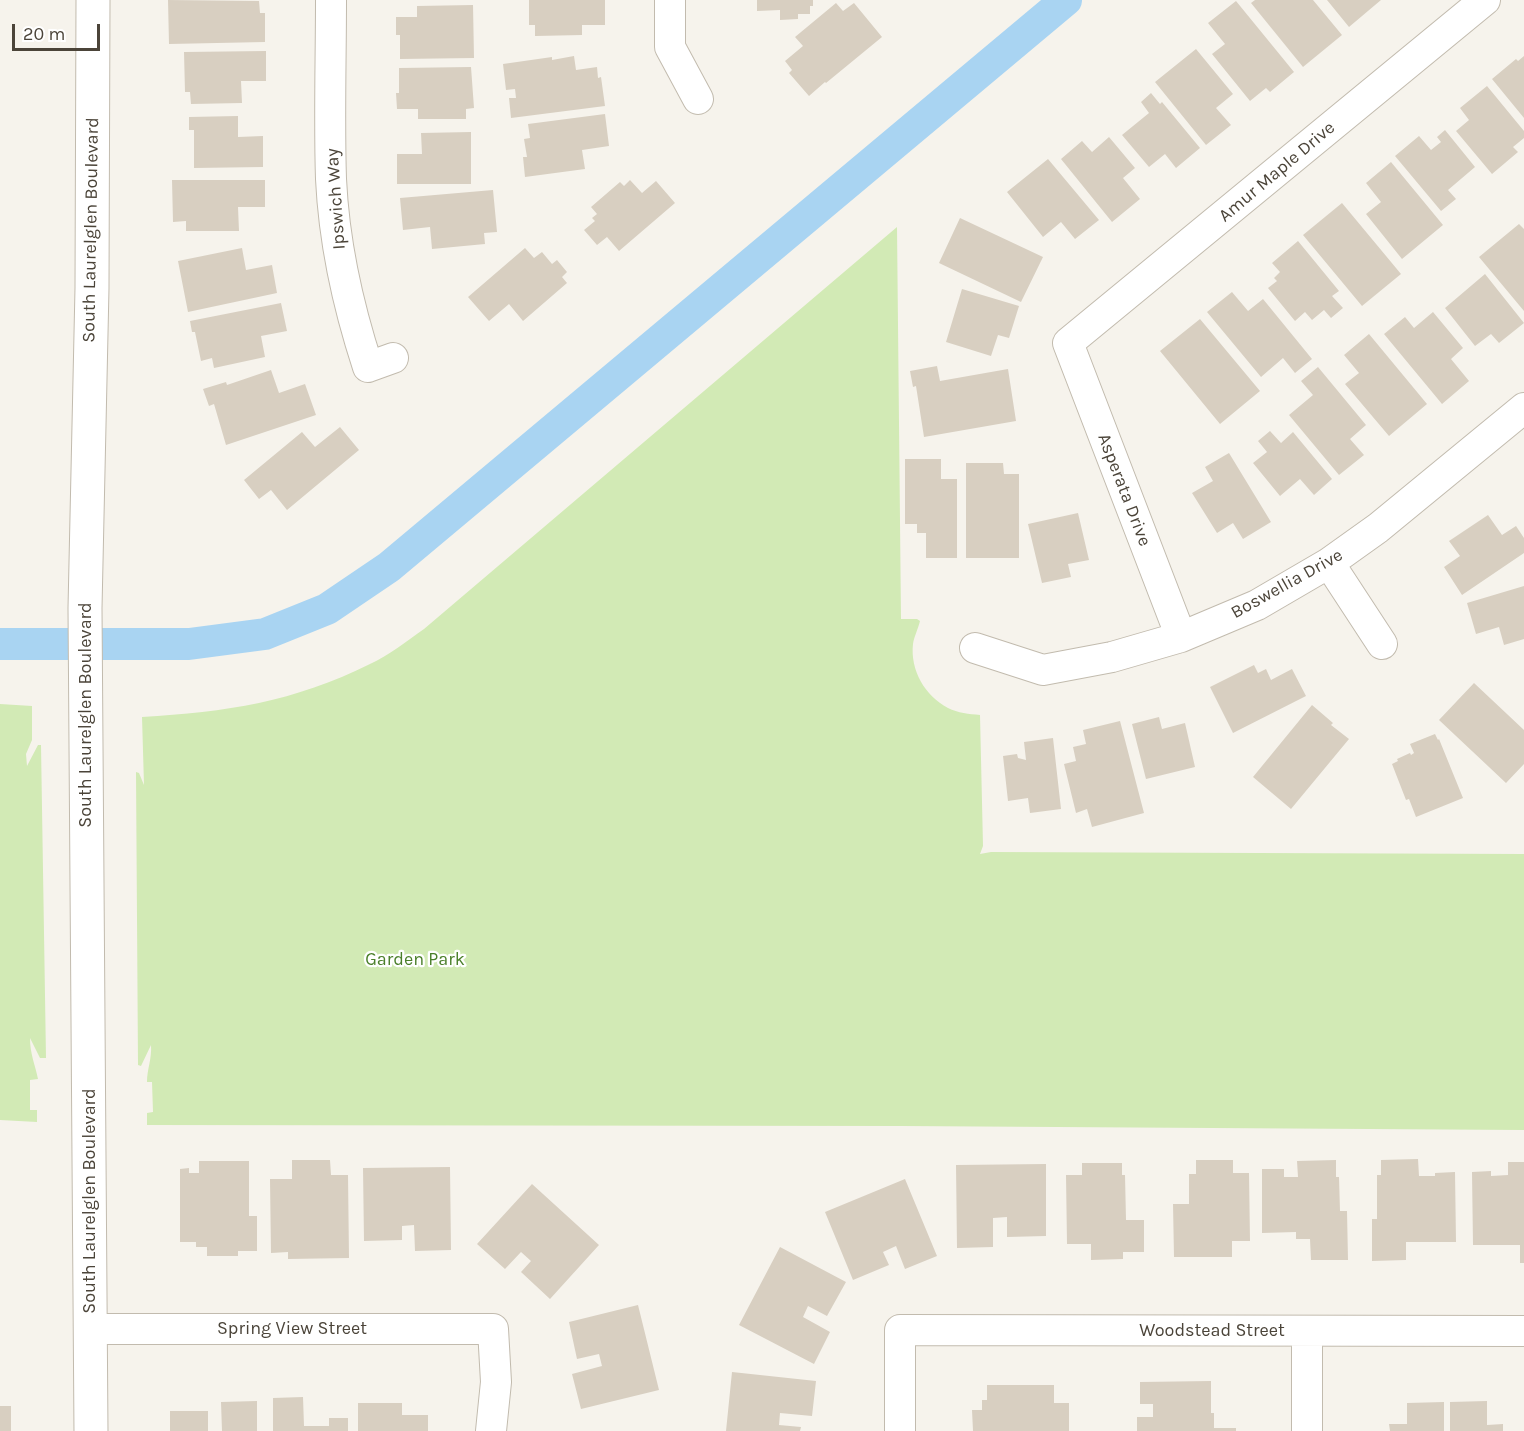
<!DOCTYPE html>
<html>
<head>
<meta charset="utf-8">
<style>
	body { margin:0 }
	#map { position:relative; width:1524px; height:1431px; overflow:hidden; background:#f6f3ec; font-family:Karla,sans-serif }
	canvas { display:block }
	.scale { position:absolute; left:12px; top:24px; width:88px; height:27px; box-sizing:border-box; border:3px solid #4b4439; border-top:0; padding-left:8px; font-size:18px; line-height:21px; white-space:nowrap; color:#4b4439; -webkit-text-stroke:4px #fff; paint-order:stroke }
</style>
</head>
<body>
<div id="map">
<canvas width="1524" height="1431"></canvas>
<div class="scale">20 m</div>
</div>
<script>
const ctx = document.querySelector('canvas').getContext('2d');
ctx.lineJoin = 'round';
function fill(path, color) { ctx.fillStyle = color; ctx.fill(path, 'evenodd'); }
function strokePath(path, color, width, dash) { ctx.strokeStyle = color; ctx.lineWidth = width; ctx.lineCap = dash ? 'butt' : 'round'; ctx.setLineDash(dash || []); ctx.stroke(path); }
function write(font, color, halo, rows, align = 'center') {
  ctx.font = font + ' Karla,sans-serif'; ctx.lineWidth = 4.5; ctx.setLineDash([]); ctx.textBaseline = 'middle'; ctx.strokeStyle = halo; ctx.fillStyle = color; for (const [text, x, y, turn = 0] of rows) {
    ctx.save(); ctx.translate(x, y); ctx.rotate((+turn || 0) * Math.PI / 180); ctx.textAlign = isNaN(turn) ? turn : align; if (halo) ctx.strokeText(text, 0, 0); ctx.fillText(text, 0, 0); ctx.restore();
  }
}
const green = new Path2D(`
	M 897,227 L 901,619 L 917,619 L 920,621 C 918,629 914,637 913,644 C 910,670 925,696 948,708 C 958,713 969,714 980,715 L 983,846 L 980,854 L 991,852 L 1524,854 L 1524,1130 L 901,1126 L 147,1125 L 147,1113 L 153,1112 L 152,1082 L 147,1082 C 147,1069 152,1059 151,1045 L 141,1066 L 138,1065 L 136,772 L 139,773 L 144,785 L 142,717 C 226,712 294,702 370,664 C 389,655 407,641 424,629 Z
	M 0,704 L 32,706 L 32,740 L 26,754 L 27,766 L 38,745 L 41,745 L 46,1058 L 40,1058 L 30,1038 C 30,1054 35,1064 38,1079 L 30,1080 L 30,1110 L 37,1110 L 37,1122 L 0,1120 Z`);
const canal = new Path2D(`
	M 0,644 L 189,644 L 265,634 L 327,609 L 389,567 L 1066,0`);
const building = new Path2D(`
	M 168,0 L 259,1 L 260,13 L 265,13 L 265,42 L 169,44 Z
	M 529,0 L 605,0 L 605,25 L 582,25 L 582,35 L 535,36 L 535,25 L 529,25 Z
	M 757,0 L 813,0 L 813,6 L 810,6 L 810,14 L 798,14 L 798,19 L 780,20 L 780,10 L 757,11 Z
	M 1255,0 L 1313,0 L 1342,35 L 1303,67 L 1251,3 Z
	M 1327,0 L 1381,0 L 1349,27 Z
	M 1236,1 L 1294,72 L 1270,92 L 1266,88 L 1250,101 L 1212,54 L 1225,44 L 1208,23 Z
	M 836,3 L 843,11 L 854,3 L 882,37 L 826,83 L 825,82 L 809,96 L 789,73 L 792,70 L 785,61 L 803,46 L 795,37 Z
	M 473,5 L 474,58 L 400,59 L 400,35 L 396,35 L 396,17 L 417,17 L 417,6 Z
	M 1196,49 L 1233,94 L 1216,108 L 1231,125 L 1206,145 L 1155,82 Z
	M 266,51 L 266,81 L 241,81 L 242,103 L 191,104 L 190,92 L 185,92 L 184,52 Z
	M 574,56 L 576,70 L 597,67 L 598,78 L 601,77 L 605,106 L 511,118 L 509,98 L 516,98 L 515,89 L 506,90 L 503,64 L 552,57 L 552,60 Z
	M 1524,56 L 1524,118 L 1492,79 L 1516,59 L 1518,61 Z
	M 471,67 L 474,108 L 466,109 L 466,119 L 418,119 L 418,109 L 397,109 L 396,93 L 399,93 L 399,68 Z
	M 1487,86 L 1524,131 L 1524,138 L 1513,147 L 1518,152 L 1492,174 L 1456,131 L 1469,120 L 1460,108 Z
	M 1151,93 L 1160,104 L 1162,102 L 1200,148 L 1176,168 L 1165,154 L 1149,167 L 1122,135 L 1149,113 L 1141,102 Z
	M 605,114 L 609,146 L 582,150 L 585,169 L 525,177 L 523,157 L 527,157 L 524,139 L 530,138 L 528,124 Z
	M 238,116 L 238,137 L 263,136 L 263,167 L 194,168 L 194,130 L 189,130 L 189,117 Z
	M 1445,130 L 1475,167 L 1448,190 L 1456,199 L 1441,211 L 1395,156 L 1419,136 L 1431,150 L 1441,142 L 1437,137 Z
	M 471,132 L 471,184 L 397,184 L 397,154 L 422,154 L 421,133 Z
	M 1109,137 L 1135,168 L 1123,178 L 1140,199 L 1112,222 L 1061,159 L 1082,141 L 1092,152 Z
	M 1048,159 L 1099,220 L 1075,239 L 1061,222 L 1043,237 L 1007,192 Z
	M 1391,162 L 1443,225 L 1402,259 L 1366,214 L 1381,202 L 1366,183 Z
	M 172,180 L 265,180 L 265,207 L 238,207 L 239,231 L 186,231 L 186,221 L 173,222 Z
	M 630,180 L 642,193 L 656,181 L 675,203 L 619,251 L 607,237 L 597,245 L 584,230 L 595,221 L 592,218 L 597,214 L 591,207 L 620,182 L 624,186 Z
	M 493,190 L 497,232 L 484,233 L 485,244 L 432,249 L 430,227 L 403,230 L 400,198 Z
	M 1342,203 L 1401,274 L 1362,306 L 1303,235 Z
	M 960,218 L 1043,257 L 1021,302 L 939,263 Z
	M 1519,224 L 1524,229 L 1524,311 L 1479,257 Z
	M 1298,241 L 1339,291 L 1332,296 L 1343,308 L 1331,318 L 1324,310 L 1312,320 L 1305,312 L 1295,321 L 1268,288 L 1277,281 L 1274,278 L 1280,272 L 1272,263 Z
	M 242,248 L 246,270 L 272,265 L 277,293 L 188,312 L 178,261 Z
	M 525,248 L 534,258 L 542,252 L 552,264 L 557,260 L 567,272 L 562,277 L 567,283 L 523,321 L 509,304 L 489,321 L 468,297 Z
	M 1485,274 L 1524,323 L 1499,343 L 1491,334 L 1475,346 L 1445,308 Z
	M 962,289 L 1019,306 L 1009,338 L 998,335 L 991,356 L 946,342 Z
	M 1232,292 L 1248,311 L 1263,299 L 1312,359 L 1295,373 L 1283,358 L 1261,377 L 1207,312 Z
	M 281,303 L 287,331 L 261,336 L 265,357 L 214,368 L 212,358 L 201,361 L 195,332 L 192,332 L 190,321 Z
	M 1433,312 L 1463,348 L 1451,359 L 1469,381 L 1442,404 L 1384,334 L 1405,317 L 1414,328 Z
	M 1200,319 L 1260,391 L 1220,424 L 1160,351 Z
	M 1369,334 L 1427,404 L 1389,436 L 1345,384 L 1359,373 L 1344,355 Z
	M 937,366 L 940,381 L 1008,369 L 1016,421 L 924,437 L 916,386 L 913,387 L 910,371 Z
	M 1318,367 L 1366,425 L 1350,439 L 1364,455 L 1339,475 L 1289,415 L 1313,395 L 1301,381 Z
	M 271,370 L 279,393 L 305,384 L 316,415 L 226,445 L 214,404 L 209,406 L 203,389 L 226,382 L 227,385 Z
	M 340,427 L 359,450 L 287,510 L 271,490 L 259,499 L 244,480 L 302,432 L 315,447 Z
	M 1270,431 L 1281,443 L 1293,432 L 1332,479 L 1314,495 L 1300,479 L 1280,496 L 1253,463 L 1267,452 L 1258,441 Z
	M 1229,453 L 1271,522 L 1243,539 L 1233,523 L 1217,533 L 1192,493 L 1213,481 L 1205,467 Z
	M 905,459 L 941,459 L 941,479 L 957,479 L 957,558 L 926,558 L 926,533 L 917,533 L 917,524 L 905,524 Z
	M 966,463 L 1003,463 L 1004,474 L 1019,474 L 1019,558 L 966,558 Z
	M 1078,513 L 1089,560 L 1068,564 L 1071,577 L 1042,583 L 1028,524 Z
	M 1488,515 L 1502,535 L 1516,526 L 1524,538 L 1524,553 L 1462,595 L 1444,567 L 1460,556 L 1449,541 Z
	M 1524,586 L 1524,639 L 1504,645 L 1499,627 L 1476,634 L 1467,603 Z
	M 1254,665 L 1258,673 L 1266,669 L 1271,680 L 1292,669 L 1306,696 L 1233,733 L 1210,687 Z
	M 1474,683 L 1524,730 L 1524,764 L 1506,783 L 1439,720 Z
	M 1312,705 L 1333,723 L 1331,725 L 1349,739 L 1291,809 L 1253,777 Z
	M 1159,717 L 1162,729 L 1185,723 L 1195,767 L 1146,779 L 1132,724 Z
	M 1120,721 L 1144,813 L 1092,827 L 1087,809 L 1076,813 L 1064,764 L 1076,761 L 1073,747 L 1086,744 L 1083,730 Z
	M 1435,734 L 1438,740 L 1439,739 L 1463,798 L 1416,817 L 1409,799 L 1406,800 L 1392,764 L 1398,761 L 1397,759 L 1410,753 L 1411,755 L 1414,753 L 1410,744 Z
	M 1053,738 L 1061,809 L 1030,813 L 1028,798 L 1008,801 L 1003,756 L 1017,754 L 1018,758 L 1026,760 L 1024,742 Z
	M 1418,1159 L 1419,1176 L 1435,1176 L 1435,1173 L 1455,1172 L 1456,1242 L 1406,1242 L 1406,1260 L 1372,1261 L 1372,1219 L 1377,1219 L 1377,1175 L 1381,1175 L 1381,1160 Z
	M 292,1160 L 330,1160 L 331,1175 L 348,1175 L 349,1258 L 288,1259 L 288,1252 L 271,1253 L 270,1179 L 292,1179 Z
	M 1196,1160 L 1233,1160 L 1233,1173 L 1249,1173 L 1250,1241 L 1232,1241 L 1232,1257 L 1174,1257 L 1173,1204 L 1189,1204 L 1189,1174 L 1196,1174 Z
	M 1336,1160 L 1336,1177 L 1339,1177 L 1340,1211 L 1347,1211 L 1348,1260 L 1311,1260 L 1310,1239 L 1296,1239 L 1296,1232 L 1262,1233 L 1262,1169 L 1284,1169 L 1284,1177 L 1298,1177 L 1297,1161 Z
	M 199,1161 L 249,1161 L 249,1216 L 257,1216 L 257,1251 L 238,1251 L 238,1256 L 207,1256 L 207,1247 L 196,1247 L 196,1242 L 180,1242 L 180,1169 L 189,1168 L 189,1173 L 199,1173 Z
	M 1508,1162 L 1524,1162 L 1524,1263 L 1520,1263 L 1520,1245 L 1473,1245 L 1472,1172 L 1491,1171 L 1491,1176 L 1508,1175 Z
	M 1082,1163 L 1122,1163 L 1122,1175 L 1125,1175 L 1126,1220 L 1144,1220 L 1144,1252 L 1123,1252 L 1123,1259 L 1091,1260 L 1091,1244 L 1067,1244 L 1066,1175 L 1082,1175 Z
	M 1046,1164 L 1046,1236 L 1007,1237 L 1007,1217 L 993,1218 L 993,1247 L 957,1248 L 956,1165 Z
	M 450,1167 L 451,1250 L 415,1251 L 414,1225 L 402,1226 L 402,1240 L 364,1241 L 363,1168 Z
	M 905,1179 L 937,1256 L 905,1269 L 896,1246 L 883,1252 L 889,1265 L 853,1280 L 825,1212 Z
	M 532,1184 L 599,1245 L 550,1299 L 521,1272 L 531,1261 L 521,1252 L 505,1269 L 477,1244 Z
	M 780,1247 L 846,1282 L 827,1316 L 808,1306 L 803,1317 L 830,1332 L 814,1364 L 739,1325 Z
	M 638,1305 L 659,1390 L 581,1409 L 572,1374 L 602,1366 L 599,1354 L 577,1359 L 569,1322 Z
	M 732,1372 L 816,1381 L 812,1416 L 780,1413 L 779,1425 L 801,1427 L 800,1431 L 726,1431 Z
	M 1211,1381 L 1211,1413 L 1214,1413 L 1214,1428 L 1236,1428 L 1236,1431 L 1137,1431 L 1137,1417 L 1153,1417 L 1153,1404 L 1140,1404 L 1140,1382 Z
	M 987,1385 L 1054,1385 L 1054,1403 L 1069,1403 L 1069,1431 L 973,1431 L 972,1410 L 982,1410 L 982,1400 L 987,1400 Z
	M 303,1397 L 304,1426 L 329,1426 L 329,1418 L 348,1418 L 348,1431 L 273,1431 L 273,1398 Z
	M 257,1401 L 257,1431 L 222,1431 L 221,1402 Z
	M 1487,1401 L 1487,1425 L 1503,1424 L 1503,1431 L 1450,1431 L 1450,1402 Z
	M 1444,1402 L 1444,1431 L 1390,1431 L 1389,1424 L 1407,1424 L 1407,1403 Z
	M 358,1403 L 402,1403 L 402,1415 L 428,1415 L 428,1431 L 358,1431 Z
	M 0,1406 L 11,1406 L 11,1431 L 0,1431 Z
	M 170,1411 L 208,1411 L 208,1431 L 170,1431 Z`);
const minor = new Path2D(`
	M 331,0 C 331,59 329,119 331,179 C 334,242 348,306 368,367 L 393,358
	M 670,0 L 670,47 L 698,99
	M 1329,563 L 1382,644
	M 1181,637 L 1068,343 L 1485,0
	M 975,648 L 1043,670 L 1112,657 L 1181,637 L 1257,605 L 1329,563 L 1378,528 L 1524,408
	M 91,1329 L 493,1329 L 496,1382 L 491,1431
	M 900,1431 L 900,1330 L 1524,1331
	M 1307,1431 L 1307,1331`);
const tertiary = new Path2D(`
	M 91,1431 L 85,608 L 92,288 L 93,0`);
const streetNames = [
	["Amur Maple Drive",1277,172,-40],
	["Ipswich Way",336,199,-94],
	["South Laurelglen Boulevard",91,230,-89],
	["Asperata Drive",1124,490,69],
	["Boswellia Drive",1287,584,-29],
	["South Laurelglen Boulevard",86,715,-90],
	["South Laurelglen Boulevard",90,1201,-90],
	["Spring View Street",292,1329],
	["Woodstead Street",1212,1331]
];
const parkNames = [
	["Garden Park",415,960]
];
fill(green, '#d2eab5');
strokePath(canal, '#a9d4f2', 32);
fill(building, '#d8cfc1');
strokePath(minor, '#c2bbae', 32);
strokePath(tertiary, '#c2bbae', 35);
strokePath(minor, '#fff', 30);
strokePath(tertiary, '#fff', 33);
write('18px', '#4b4439', '#fff', streetNames);
write('18px', '#4a7f2a', '#fff', parkNames);
</script>
</body>
</html>
